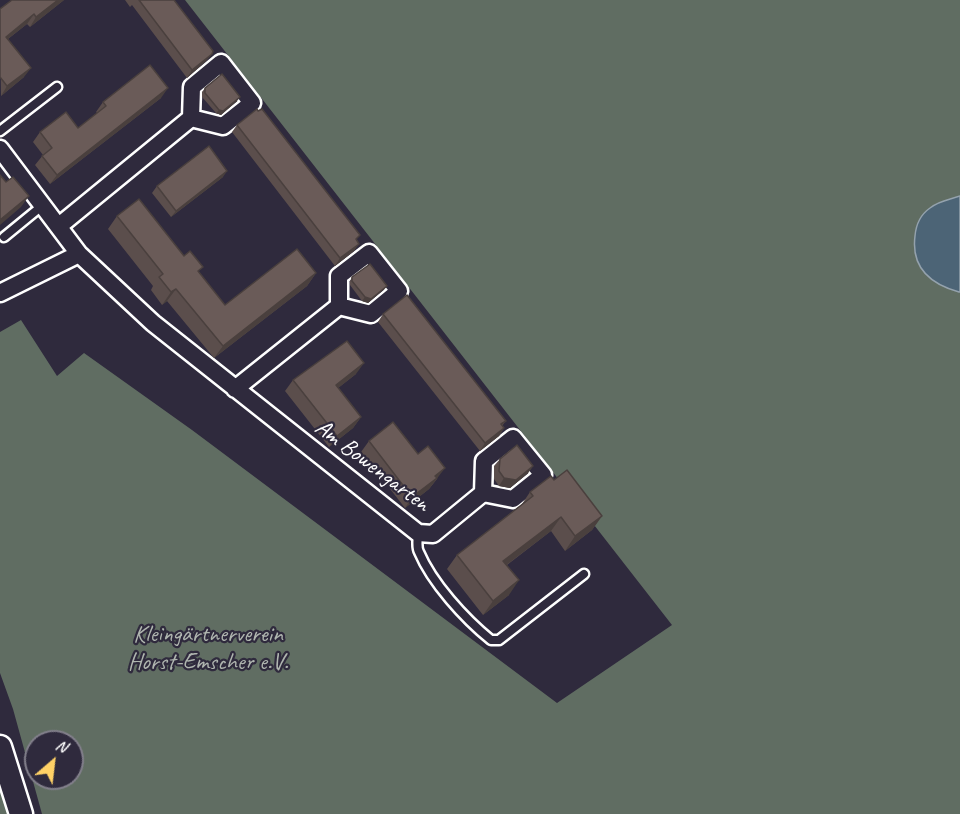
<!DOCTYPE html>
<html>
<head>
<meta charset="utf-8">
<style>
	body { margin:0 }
	#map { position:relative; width:960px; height:814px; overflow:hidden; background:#2f2a3d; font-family:Caveat,sans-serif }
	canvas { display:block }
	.north { position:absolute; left:24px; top:730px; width:60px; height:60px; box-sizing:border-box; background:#2f2a3d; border:2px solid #827f8b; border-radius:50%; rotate:28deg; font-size:16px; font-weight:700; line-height:24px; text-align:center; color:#fff }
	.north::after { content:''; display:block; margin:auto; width:21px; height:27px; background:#ffd166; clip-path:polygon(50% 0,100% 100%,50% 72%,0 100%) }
</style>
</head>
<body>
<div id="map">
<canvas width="960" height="814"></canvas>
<div class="north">N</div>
</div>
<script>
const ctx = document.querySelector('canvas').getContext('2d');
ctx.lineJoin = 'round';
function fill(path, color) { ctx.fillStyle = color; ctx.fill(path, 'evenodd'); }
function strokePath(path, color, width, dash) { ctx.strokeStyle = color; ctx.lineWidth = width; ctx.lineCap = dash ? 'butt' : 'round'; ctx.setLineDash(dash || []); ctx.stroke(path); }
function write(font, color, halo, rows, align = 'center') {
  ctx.font = font + ' Caveat,sans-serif'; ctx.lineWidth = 4.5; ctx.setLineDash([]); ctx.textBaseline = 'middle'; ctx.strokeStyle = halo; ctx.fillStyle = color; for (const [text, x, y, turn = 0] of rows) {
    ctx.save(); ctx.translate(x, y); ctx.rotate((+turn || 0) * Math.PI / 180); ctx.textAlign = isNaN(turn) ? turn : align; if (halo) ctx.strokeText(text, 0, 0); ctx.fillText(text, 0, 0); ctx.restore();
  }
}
const green = new Path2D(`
	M 185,0 L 960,0 L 960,814 L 42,814 L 13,709 L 0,673 L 0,332 L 21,320 L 57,376 L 84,353 L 192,430 L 557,703 L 672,625 ZM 36,742 L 72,742 L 72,778 L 36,778 Z
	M 0,780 L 11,814 L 0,814 Z`);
const water = new Path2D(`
	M 960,196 L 960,292 L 959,292 C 930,284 911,267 915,236 C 916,224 920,215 930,208 C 940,200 949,200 960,196 Z`);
const lane = new Path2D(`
	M 0,131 L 57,87
	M 4,237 L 43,205
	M 418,533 C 418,539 416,547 419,552 C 432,583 465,619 491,640 L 499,640 L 584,574`);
const street = new Path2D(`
	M 0,149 L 79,254 L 153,323 L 418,533 L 433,534 L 483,493 L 513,499 L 543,475 L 513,438 L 484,461 L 483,493
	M 59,226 L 191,118 L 223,126 L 252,103 L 221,63 L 192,87 L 191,118
	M 0,293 L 79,254
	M 235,389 L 339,306 L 371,314 L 399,291 L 369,253 L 339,276 L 339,306`);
const secondary = new Path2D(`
	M 0,747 L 21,814`);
const wall = new Path2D(`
	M 64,0 L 30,27 L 27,24 L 8,39 L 24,77 L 1,96 L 0,9 Z
	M 125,0 L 174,0 L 212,54 L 206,61 L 187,78 L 132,5 L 130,7 Z
	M 205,88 L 237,101 L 221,115 L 216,113 L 202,97 L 202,92 Z
	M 161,98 L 50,184 L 35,165 L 43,155 L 33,142 L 40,132 L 78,128 L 97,113 L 96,112 L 103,102 Z
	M 237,125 L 357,240 L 354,251 L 335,266 L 232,132 Z
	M 223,177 L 171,217 L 152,193 L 157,186 Z
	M 117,216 L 184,256 L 225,305 L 316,273 L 307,286 L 214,358 L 167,301 L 162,305 L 151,290 L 153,286 L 108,229 Z
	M 352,277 L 384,289 L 368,303 L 362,301 L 350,285 L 350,281 Z
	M 383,314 L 506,421 L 502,426 L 504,428 L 499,436 L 480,451 L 378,322 Z
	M 356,374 L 338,388 L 361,417 L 353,428 L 329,447 L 285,391 L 293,380 Z
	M 369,441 L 437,479 L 429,489 L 405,508 L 361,452 Z
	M 500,459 L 533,466 L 528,473 L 510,488 L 499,486 L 494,479 L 494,466 Z
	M 554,480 L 602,516 L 592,530 L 565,551 L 551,531 L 507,565 L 509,595 L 483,615 L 447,569 L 457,555 L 522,504 L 530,492 Z`);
const shadedWall = new Path2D(`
	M 58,0 L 64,0 L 30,27 L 36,17 Z
	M 34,14 L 27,24 L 0,45 L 6,37 Z
	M 212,54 L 206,61 L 187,78 L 192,70 Z
	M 31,68 L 24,77 L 1,96 L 7,86 Z
	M 168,88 L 161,98 L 50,184 L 57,175 Z
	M 240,97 L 237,101 L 221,115 L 216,113 L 219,110 Z
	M 227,171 L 223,177 L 171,217 L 176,211 Z
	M 29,196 L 21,207 L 0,225 L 0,220 Z
	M 359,244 L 354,251 L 335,266 L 340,258 Z
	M 316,273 L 307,286 L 214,358 L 223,346 Z
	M 387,286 L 384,289 L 368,303 L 362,301 L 365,297 Z
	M 176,289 L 167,301 L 162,305 L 171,292 Z
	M 364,363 L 356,374 L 328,396 L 336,385 Z
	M 361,417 L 353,428 L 329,447 L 337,436 Z
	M 504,428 L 499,436 L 480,451 L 485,443 Z
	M 533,466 L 528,473 L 510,488 L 499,486 L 504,478 Z
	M 445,468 L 429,489 L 405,508 L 412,497 L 435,476 Z
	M 602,516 L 592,530 L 565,551 L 575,536 Z
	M 561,517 L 551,531 L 493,575 L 503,561 Z
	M 519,580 L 509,595 L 483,615 L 493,601 Z`);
const building = new Path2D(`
	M 12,0 L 58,0 L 36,17 L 34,14 L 6,37 L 31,68 L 7,86 L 0,77 L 0,9 Z
	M 139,0 L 174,0 L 213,51 L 212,54 L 192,70 Z
	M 150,65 L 168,88 L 57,175 L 42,156 L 52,148 L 40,132 L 66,112 L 78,128 L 106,106 L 103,102 Z
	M 222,74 L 240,97 L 223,111 L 219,110 L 205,93 L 205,88 Z
	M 257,109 L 258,111 L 262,109 L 360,235 L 356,239 L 359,244 L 340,258 L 237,125 Z
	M 209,146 L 227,171 L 176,211 L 157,186 Z
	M 0,175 L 6,182 L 13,177 L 29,196 L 0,220 Z
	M 139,199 L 184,256 L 190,251 L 203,267 L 198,271 L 225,305 L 297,249 L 316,273 L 223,346 L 176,289 L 171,292 L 159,277 L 163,274 L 117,216 Z
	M 370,264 L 387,286 L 371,299 L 365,297 L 352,281 L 352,277 Z
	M 407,295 L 506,421 L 501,424 L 504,428 L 485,443 L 383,314 Z
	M 347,341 L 364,363 L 336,385 L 361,417 L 337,436 L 293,380 Z
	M 393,422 L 418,454 L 428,446 L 445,468 L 435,476 L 437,478 L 412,497 L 369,441 Z
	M 517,445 L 533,466 L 516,480 L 504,478 L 499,471 L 500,459 Z
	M 567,470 L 602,516 L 575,536 L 561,517 L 503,561 L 519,580 L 493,601 L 457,555 L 533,496 L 530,492 L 551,476 L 554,480 Z`);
const streetNames = [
	["Am Bowengarten",372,466,37]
];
const parkNames = [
	["Kleingärtnerverein",208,635],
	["Horst-Emscher e.V.",208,663]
];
fill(green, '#606d62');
fill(water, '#4c6476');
strokePath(water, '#94a2ad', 1.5);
strokePath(lane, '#fff', 13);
strokePath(street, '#fff', 21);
strokePath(secondary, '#fff', 27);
strokePath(lane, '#2f2a3d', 8);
strokePath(street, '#2f2a3d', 16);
strokePath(secondary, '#2f2a3d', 22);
fill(wall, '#5b4e4c');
fill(shadedWall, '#4a403e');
fill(building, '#6a5b58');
strokePath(building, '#4a403e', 1.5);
write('24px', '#fff', '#2f2a3d', streetNames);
write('24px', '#b0b6b0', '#2f2a3d', parkNames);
</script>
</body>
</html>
